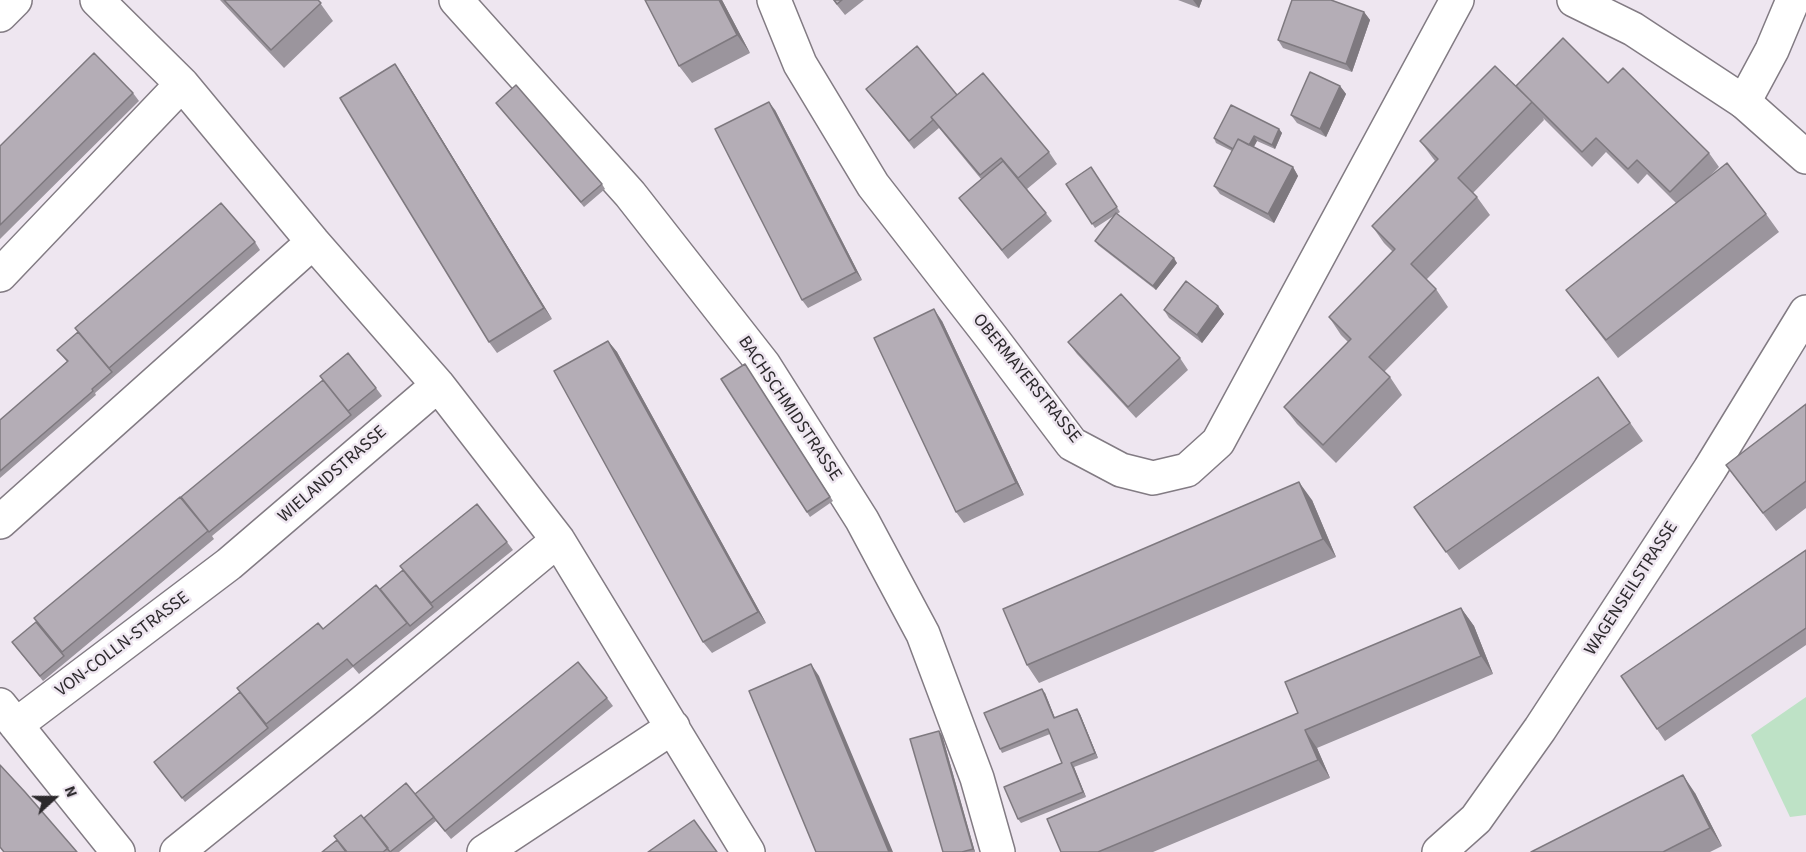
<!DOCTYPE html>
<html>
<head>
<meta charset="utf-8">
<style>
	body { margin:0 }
	#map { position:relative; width:1806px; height:852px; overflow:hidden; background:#eee6f0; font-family:"Source Sans 3",sans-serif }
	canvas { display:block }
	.north { position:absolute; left:24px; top:768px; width:60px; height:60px; -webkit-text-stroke:4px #eee6f0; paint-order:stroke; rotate:69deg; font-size:16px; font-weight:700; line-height:24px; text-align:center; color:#2c292c }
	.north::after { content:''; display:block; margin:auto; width:21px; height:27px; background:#2c292c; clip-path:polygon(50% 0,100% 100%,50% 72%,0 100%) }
</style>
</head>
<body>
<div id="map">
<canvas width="1806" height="852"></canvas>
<div class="north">N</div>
</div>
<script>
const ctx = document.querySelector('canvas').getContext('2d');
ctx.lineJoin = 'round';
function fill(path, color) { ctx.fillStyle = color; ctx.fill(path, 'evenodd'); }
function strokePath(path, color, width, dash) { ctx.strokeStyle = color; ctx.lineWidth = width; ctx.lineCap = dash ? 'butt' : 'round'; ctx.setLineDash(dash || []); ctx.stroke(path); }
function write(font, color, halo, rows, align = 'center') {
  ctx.font = font + ' "Source Sans 3",sans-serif'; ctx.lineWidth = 5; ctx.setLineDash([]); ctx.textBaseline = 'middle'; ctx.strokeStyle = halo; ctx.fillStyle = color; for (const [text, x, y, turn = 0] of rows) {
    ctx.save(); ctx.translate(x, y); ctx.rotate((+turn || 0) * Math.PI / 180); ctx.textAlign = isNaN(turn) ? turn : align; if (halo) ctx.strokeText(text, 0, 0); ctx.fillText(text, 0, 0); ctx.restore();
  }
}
const green = new Path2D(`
	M 1806,697 L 1806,815 L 1790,817 L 1751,735 Z`);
const street = new Path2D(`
	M 97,0 L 182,84 L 313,242 L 438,385 L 558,540 L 748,852
	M 456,0 L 630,194 L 764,365 L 862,520 L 923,634 L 977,778 L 998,852
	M 774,0 L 800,64 L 873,185 L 992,338 L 1072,444 L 1121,470 L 1153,478 L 1187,470 L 1218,442 L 1457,0
	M 0,15 L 15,0
	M 1744,102 L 1772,50 L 1793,0
	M 0,275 L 182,84
	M 0,522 L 313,242
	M 0,705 L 118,852
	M 16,725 L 229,564 L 438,385
	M 177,852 L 363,702 L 558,540
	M 484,852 L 673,727
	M 1439,852 L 1476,819 L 1540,729 L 1710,469 L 1806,312`);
const secondary = new Path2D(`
	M 1574,0 L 1633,29 L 1744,102 L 1806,157`);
const wall = new Path2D(`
	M 220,0 L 318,0 L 333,21 L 284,68 Z
	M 645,0 L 722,0 L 750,53 L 692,83 L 679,66 Z
	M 833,0 L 864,0 L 845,15 Z
	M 1178,0 L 1202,0 L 1199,8 Z
	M 1364,12 L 1370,20 L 1352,72 L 1283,48 L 1278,40 Z
	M 403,76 L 552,319 L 497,353 L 489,342 Z
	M 1608,83 L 1709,153 L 1719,167 L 1707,179 L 1766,214 L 1779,232 L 1618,358 L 1566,290 L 1676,203 L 1647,174 L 1638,184 L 1606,152 L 1592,167 L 1543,118 L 1544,120 L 1473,193 L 1477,197 L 1490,215 L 1426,280 L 1436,289 L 1448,307 L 1384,372 L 1390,377 L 1402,395 L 1336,463 L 1297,424 L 1284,407 L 1348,342 L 1341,335 L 1329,317 L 1393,252 L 1384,243 L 1372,226 L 1435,161 L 1420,141 L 1516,86 Z
	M 1340,86 L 1346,94 L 1326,137 L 1297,123 L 1291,115 Z
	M 866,89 L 957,95 L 1049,152 L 1057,164 L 1027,189 L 1052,221 L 1008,259 L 959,198 L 981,179 L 939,128 L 914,149 Z
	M 133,93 L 139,101 L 0,239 L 0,146 Z
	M 496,103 L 602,184 L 605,189 L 584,207 Z
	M 775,110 L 862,280 L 808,308 L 802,300 Z
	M 1279,129 L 1282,133 L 1275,149 L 1257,141 L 1254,147 L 1293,167 L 1298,176 L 1274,223 L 1220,194 L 1214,186 L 1232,151 L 1216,143 L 1214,138 Z
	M 1091,167 L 1120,212 L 1117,214 L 1177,263 L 1156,290 L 1098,245 L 1095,241 L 1115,215 L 1095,228 L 1066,184 Z
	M 255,242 L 260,250 L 95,393 L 96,395 L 0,478 L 0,420 L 67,362 L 57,350 Z
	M 1218,306 L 1224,314 L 1202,343 L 1169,318 L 1164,310 Z
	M 942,321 L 1024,495 L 964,523 L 956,512 Z
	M 608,341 L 617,352 L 766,623 L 712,653 L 703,642 Z
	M 1068,342 L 1180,358 L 1188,370 L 1136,418 L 1077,354 Z
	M 745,364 L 833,501 L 810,517 L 721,379 Z
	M 1598,377 L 1643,441 L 1459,570 L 1414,507 Z
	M 376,388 L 382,396 L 212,536 L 214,539 L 43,681 L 15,646 L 36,622 L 181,497 Z
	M 1806,404 L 1806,508 L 1776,531 L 1726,465 Z
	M 1312,500 L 1336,557 L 1039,683 L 1027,665 Z
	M 507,542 L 513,550 L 359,674 L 353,667 L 185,802 L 154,762 L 323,629 L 380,589 Z
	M 1806,550 L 1806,645 L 1665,741 L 1621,676 Z
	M 1461,608 L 1474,626 L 1493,674 L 1317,748 L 1330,778 L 1153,852 L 1061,852 L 1298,713 Z
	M 1045,693 L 1055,718 L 1080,714 L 1098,758 L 1074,767 L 1086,797 L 1021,823 L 1018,819 L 1062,763 L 1050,734 L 1002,753 L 1000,749 Z
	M 607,698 L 613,706 L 451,839 L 436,821 L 399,852 L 322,852 L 364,818 L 418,798 Z
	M 942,735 L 975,852 L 943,852 Z
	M 1695,793 L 1722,846 L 1710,852 L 1531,852 Z`);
const shadedWall = new Path2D(`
	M 719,0 L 722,0 L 750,53 L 737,35 Z
	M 1193,0 L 1202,0 L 1199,8 Z
	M 1364,12 L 1370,20 L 1352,72 L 1346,64 Z
	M 395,64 L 403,76 L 552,319 L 544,308 Z
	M 1340,86 L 1346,94 L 1326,137 L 1320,129 Z
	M 769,102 L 775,110 L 862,280 L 856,272 Z
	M 1279,129 L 1282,133 L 1275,149 L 1272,145 Z
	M 1254,136 L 1257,141 L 1251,151 L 1248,147 Z
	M 1293,167 L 1298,176 L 1274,223 L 1268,214 Z
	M 1174,258 L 1177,263 L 1156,290 L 1153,286 Z
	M 1218,306 L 1224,314 L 1202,343 L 1197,335 Z
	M 934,309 L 942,321 L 1024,495 L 1016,483 Z
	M 608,341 L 617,352 L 766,623 L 758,612 Z
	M 1299,482 L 1312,500 L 1336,557 L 1323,539 Z
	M 1461,608 L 1474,626 L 1493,674 L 1481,656 Z
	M 811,664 L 819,676 L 893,852 L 889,852 Z
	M 1042,689 L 1045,693 L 1057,723 L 1054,718 Z
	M 1077,709 L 1080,714 L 1098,758 L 1095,753 Z
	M 1305,730 L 1317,748 L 1330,778 L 1318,760 Z
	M 939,731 L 942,735 L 975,852 L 973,849 Z
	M 1071,763 L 1074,767 L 1086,797 L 1083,792 Z
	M 1683,775 L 1695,793 L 1722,846 L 1710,828 Z`);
const building = new Path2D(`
	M 224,0 L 318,0 L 321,3 L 271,50 Z
	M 645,0 L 719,0 L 737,35 L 679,66 Z
	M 834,0 L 842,0 L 837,4 Z
	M 1292,0 L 1331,0 L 1364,12 L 1346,64 L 1278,40 Z
	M 1563,38 L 1608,83 L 1623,68 L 1709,153 L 1670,192 L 1637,160 L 1628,169 L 1596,138 L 1582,152 L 1516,86 Z
	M 917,46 L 957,95 L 931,117 L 933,120 L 909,141 L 866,89 Z
	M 94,53 L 133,93 L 0,225 L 0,146 Z
	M 395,64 L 544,308 L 489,342 L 340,98 Z
	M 1495,66 L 1532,102 L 1458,178 L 1477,197 L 1411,264 L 1436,289 L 1369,357 L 1390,377 L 1323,445 L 1284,407 L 1351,339 L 1329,317 L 1395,249 L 1372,226 L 1438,159 L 1420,141 Z
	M 1310,72 L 1340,86 L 1320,129 L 1291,115 Z
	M 983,73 L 1049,152 L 1018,178 L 1001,158 L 980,175 L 931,117 Z
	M 516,85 L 602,184 L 581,202 L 496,103 Z
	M 769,102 L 856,272 L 802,300 L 715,129 Z
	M 1231,105 L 1279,129 L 1272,145 L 1254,136 L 1249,145 L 1238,139 L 1233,149 L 1214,138 Z
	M 1238,139 L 1293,167 L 1268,214 L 1214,186 Z
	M 1003,161 L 1046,213 L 1002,250 L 959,198 Z
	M 1727,163 L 1766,214 L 1606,340 L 1566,290 Z
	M 1091,167 L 1117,207 L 1092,224 L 1066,184 Z
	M 221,203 L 255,242 L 109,368 L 75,328 Z
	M 1116,213 L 1174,258 L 1153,286 L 1095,241 Z
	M 1186,281 L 1218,306 L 1197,335 L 1164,310 Z
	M 1121,294 L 1180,358 L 1128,407 L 1068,342 Z
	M 934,309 L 1016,483 L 956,512 L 874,338 Z
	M 78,332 L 112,372 L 92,389 L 93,391 L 0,471 L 0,420 L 68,361 L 57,350 Z
	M 608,341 L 758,612 L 703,642 L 554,371 Z
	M 348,353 L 376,388 L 348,411 L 320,376 Z
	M 745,364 L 830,497 L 807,512 L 721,379 Z
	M 1598,377 L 1630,423 L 1446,552 L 1414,507 Z
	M 323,380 L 351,415 L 209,532 L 181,497 Z
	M 1806,404 L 1806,481 L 1763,513 L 1726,465 Z
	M 1299,482 L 1323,539 L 1027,665 L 1003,609 Z
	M 180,497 L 208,531 L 62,652 L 34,618 Z
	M 477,504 L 507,542 L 431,603 L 400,566 Z
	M 1806,550 L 1806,628 L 1657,729 L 1621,676 Z
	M 403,570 L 433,607 L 410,626 L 380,589 Z
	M 376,585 L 407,623 L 353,666 L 347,659 L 266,724 L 237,688 L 318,623 L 323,629 Z
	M 1461,608 L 1481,656 L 1305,730 L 1318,760 L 1098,852 L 1061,852 L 1047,819 L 1298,713 L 1285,682 Z
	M 36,622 L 64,656 L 40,676 L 12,642 Z
	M 578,662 L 607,698 L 445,831 L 415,794 Z
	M 811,664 L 889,852 L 816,852 L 749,691 Z
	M 1042,689 L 1054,718 L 1077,709 L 1095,753 L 1071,763 L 1083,792 L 1018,819 L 1004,787 L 1062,763 L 1048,729 L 1000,749 L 984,713 Z
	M 240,692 L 268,728 L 182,798 L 154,762 Z
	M 939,731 L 973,849 L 962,852 L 943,852 L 910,739 Z
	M 0,765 L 25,792 L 77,852 L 4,852 L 0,847 Z
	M 1683,775 L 1710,828 L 1663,852 L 1531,852 Z
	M 406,783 L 434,817 L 390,852 L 364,818 Z
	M 361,815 L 388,848 L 383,852 L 347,852 L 334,836 Z
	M 694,820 L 717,852 L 648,852 Z
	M 337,840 L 346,852 L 322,852 Z`);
const streetNames = [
	["OBERMAYERSTRASSE",1026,379,51],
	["BACHSCHMIDSTRASSE",789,409,56],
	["WIELANDSTRASSE",333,475,-41],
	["WAGENSEILSTRASSE",1632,589,-57],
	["VON-COLLN-STRASSE",123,645,-37]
];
fill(green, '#bee2c6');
strokePath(street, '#827b83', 36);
strokePath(secondary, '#827b83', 36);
strokePath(street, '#fff', 33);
strokePath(secondary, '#fff', 33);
fill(wall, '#9b959d');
fill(shadedWall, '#7e797f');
fill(building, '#b4adb6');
strokePath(building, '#7e797f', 1.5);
write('18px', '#2c292c', '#eee6f0', streetNames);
</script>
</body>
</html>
